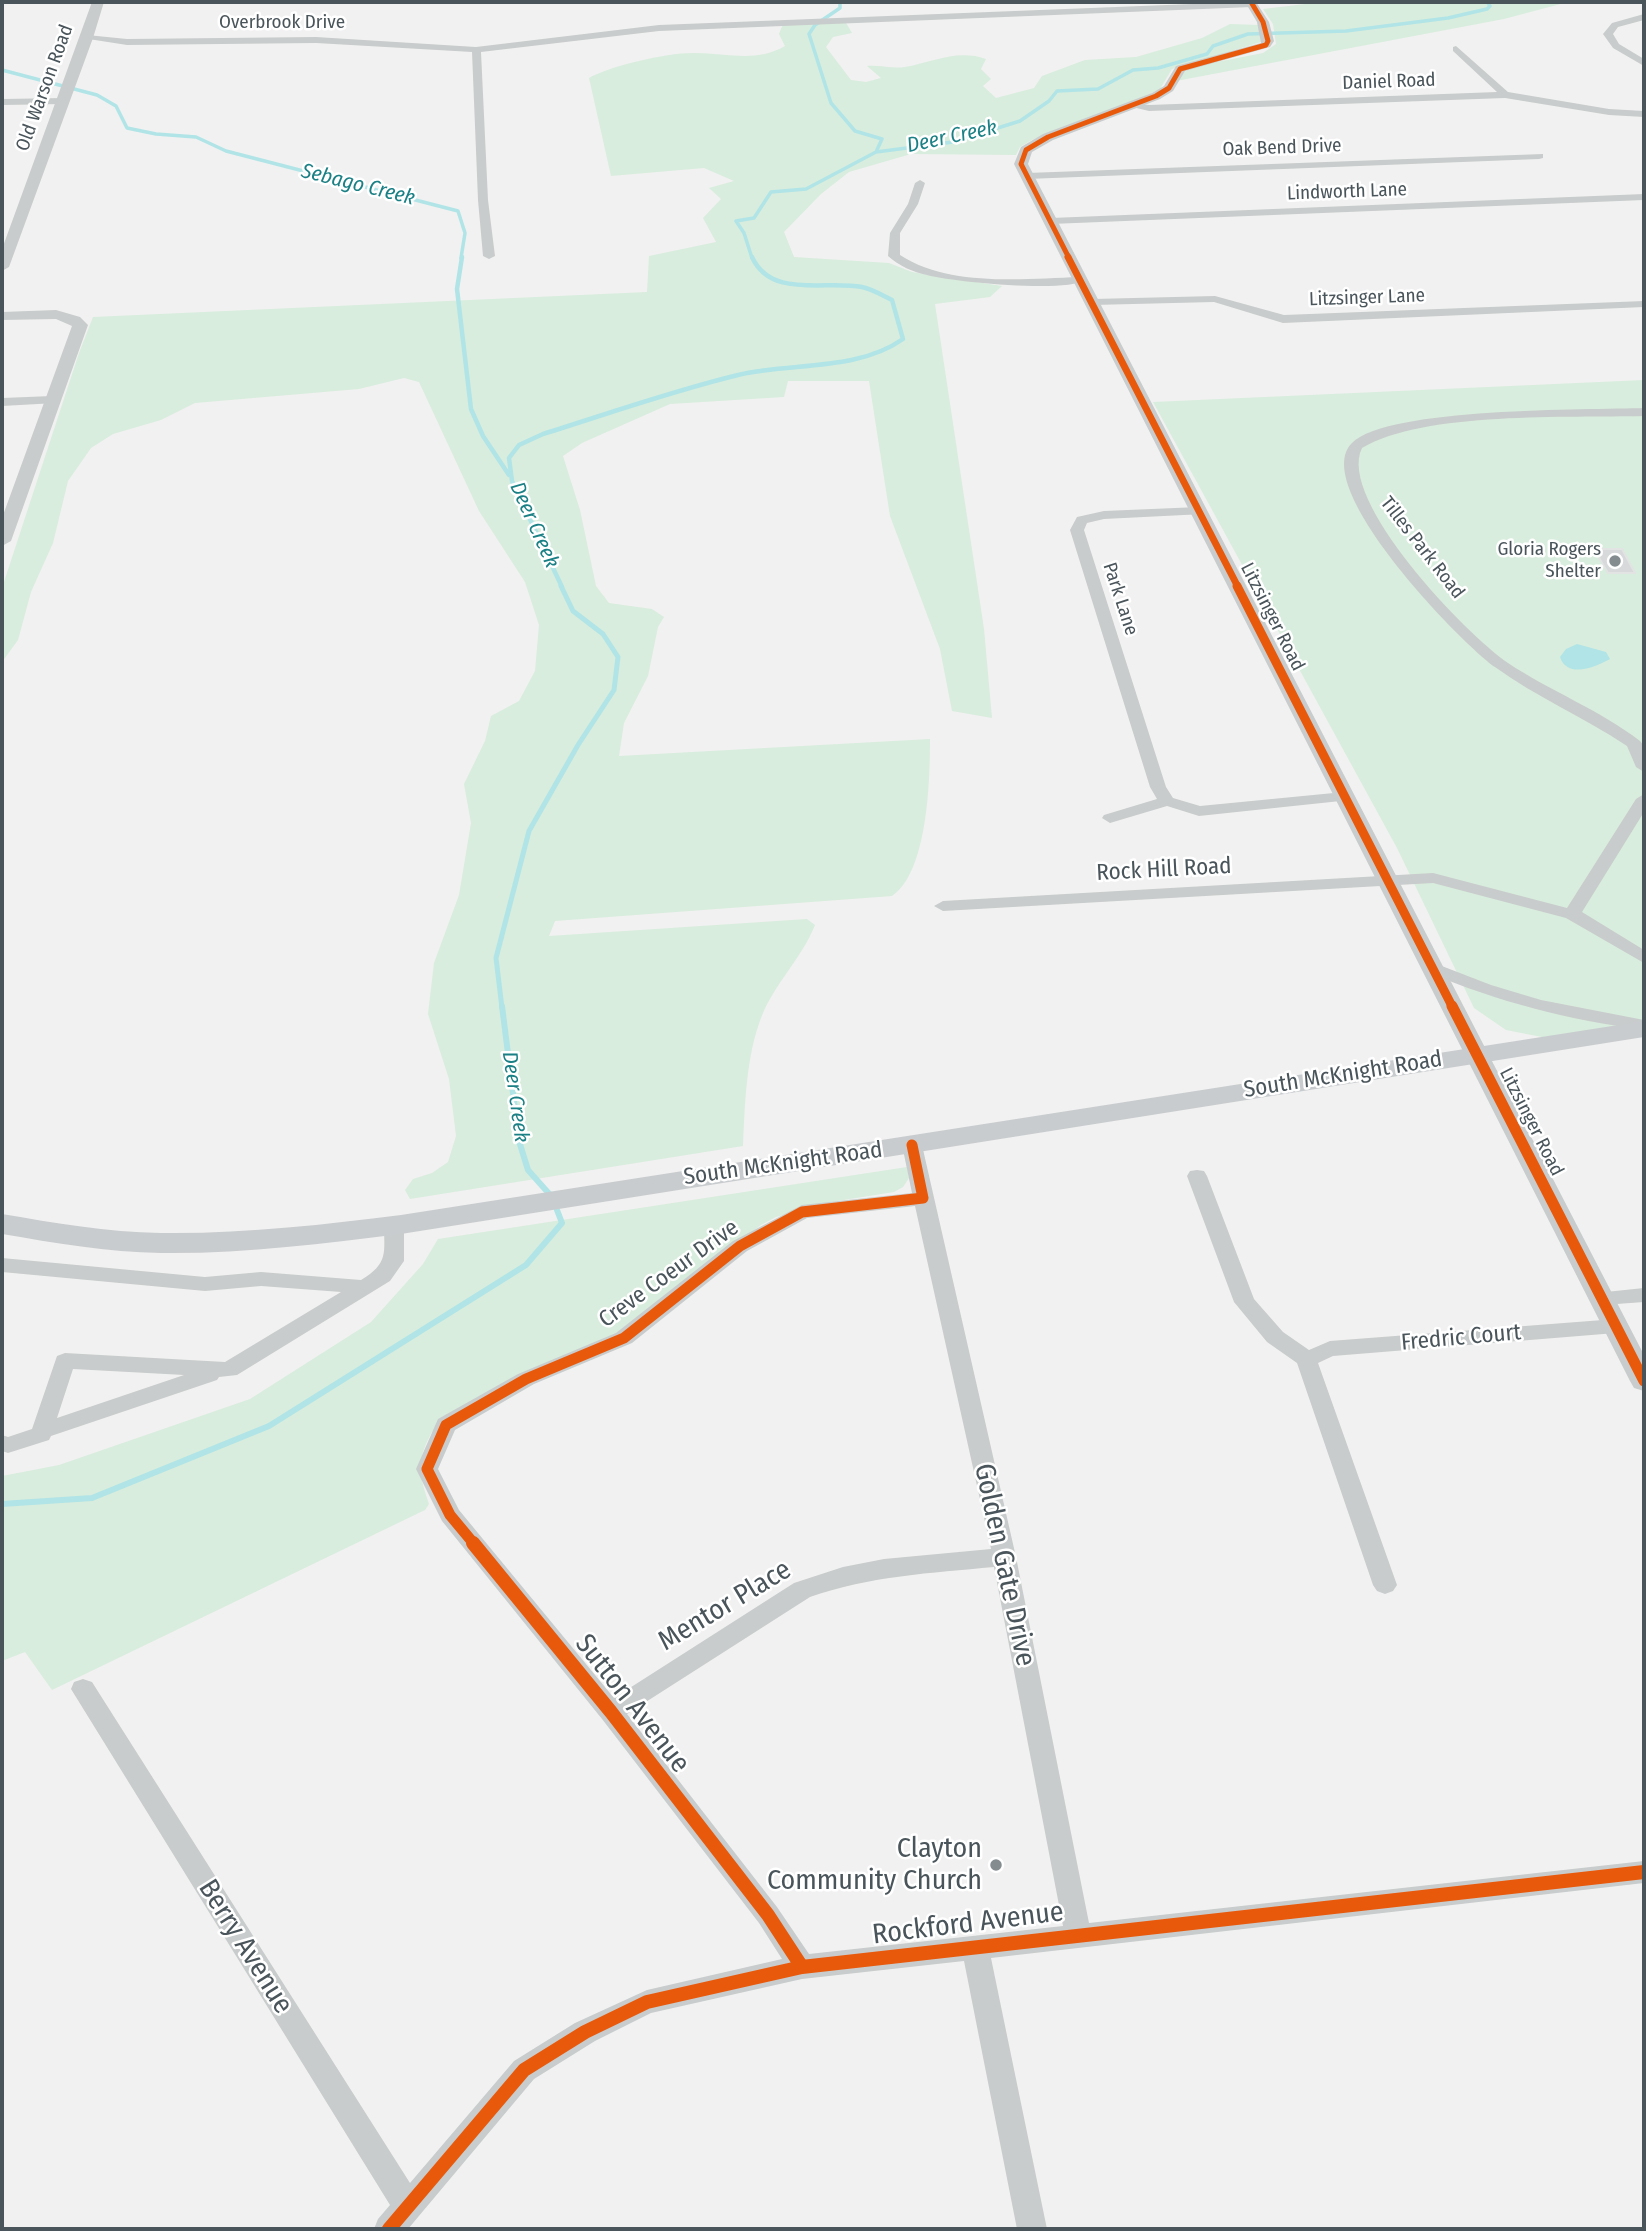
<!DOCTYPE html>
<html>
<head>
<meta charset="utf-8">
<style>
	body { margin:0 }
	#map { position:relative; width:1646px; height:2231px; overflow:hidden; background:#f1f1f1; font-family:"Fira Sans Condensed",sans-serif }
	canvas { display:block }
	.frame { position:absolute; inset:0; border:4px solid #4a555b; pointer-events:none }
</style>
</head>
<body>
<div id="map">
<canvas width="1646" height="2231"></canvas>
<div class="frame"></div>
</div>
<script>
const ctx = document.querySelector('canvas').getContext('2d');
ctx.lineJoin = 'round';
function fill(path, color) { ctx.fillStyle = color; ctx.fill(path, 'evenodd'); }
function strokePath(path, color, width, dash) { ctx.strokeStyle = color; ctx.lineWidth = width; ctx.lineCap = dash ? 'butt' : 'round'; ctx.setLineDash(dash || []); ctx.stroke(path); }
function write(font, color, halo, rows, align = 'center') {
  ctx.font = font + ' "Fira Sans Condensed",sans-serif'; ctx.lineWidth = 5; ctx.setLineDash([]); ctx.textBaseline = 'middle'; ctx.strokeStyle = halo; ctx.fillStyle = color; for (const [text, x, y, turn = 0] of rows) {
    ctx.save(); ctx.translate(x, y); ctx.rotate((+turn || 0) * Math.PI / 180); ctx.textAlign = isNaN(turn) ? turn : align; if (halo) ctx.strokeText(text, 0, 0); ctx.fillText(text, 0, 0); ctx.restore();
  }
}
const green = new Path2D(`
	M 1322,2 L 1568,2 L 1504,19 L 1176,81 L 1182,73 L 1196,66 L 1263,53 L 1276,44 L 1273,24 L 1263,9 Z
	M 845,21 L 852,33 L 833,37 L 826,47 L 851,80 L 866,82 L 881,78 L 867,66 C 879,65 893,69 905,67 C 934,62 957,49 986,59 L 981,69 L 991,79 L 983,86 L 996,98 L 1034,88 L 1042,76 L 1085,60 L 1136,57 L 1202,38 L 1230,24 L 1259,25 L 1261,42 L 1172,69 L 1160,89 L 1124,106 L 1032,140 L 1020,147 L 1016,155 L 911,154 L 849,172 L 821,194 L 784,232 L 794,257 L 889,263 L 912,272 L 1002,286 L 990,297 L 935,304 L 984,629 L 992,718 L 952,711 L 940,649 L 890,516 L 869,381 L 788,381 L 784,397 L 670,404 L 582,443 L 563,456 L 580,510 L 596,586 L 609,603 L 652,609 L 664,617 L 658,627 L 648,676 L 624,723 L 619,756 L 930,739 C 930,779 928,872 892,896 L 555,921 L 549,936 L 807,919 L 815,925 C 802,958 774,984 761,1018 C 746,1057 745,1104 743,1146 L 410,1199 L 405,1190 L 413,1179 L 432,1173 L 448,1162 L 456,1136 L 449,1079 L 428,1014 L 434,963 L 459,895 L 471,823 L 464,784 L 485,741 L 491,716 L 519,701 L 535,671 L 539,625 L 525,582 L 479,511 L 419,382 L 404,378 L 359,389 L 195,403 L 161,420 L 113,434 L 91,448 L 68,481 L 53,543 L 31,592 L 18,640 L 2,662 L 2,588 L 79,353 L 93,317 L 647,292 L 649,256 L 716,242 L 703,218 L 721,199 L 709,188 L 734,181 L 704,168 L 611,176 L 589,78 C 609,66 670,52 695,53 C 727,53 756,63 785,46 L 779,34 L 783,24 Z
	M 1644,380 L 1644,1026 L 1547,1038 L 1506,1030 L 1474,1008 L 1397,848 L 1153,402 Z
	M 907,1167 L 909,1178 L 903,1187 L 894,1192 L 831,1202 L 776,1217 L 761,1225 L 629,1327 L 432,1432 C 416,1461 419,1474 429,1504 L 425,1510 L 52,1690 L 25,1652 L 2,1661 L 2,1476 L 59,1465 L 250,1399 L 371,1322 L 423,1264 L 438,1239 Z`);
const water = new Path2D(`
	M 1577,644 L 1606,652 L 1610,659 C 1596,667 1567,679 1560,657 L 1566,649 Z`);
const streamFar3 = new Path2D(`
	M 840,2 L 840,8 L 815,25 L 809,34 L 831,103 L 855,131 L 882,139 L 876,152
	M 2,70 L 97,95 L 116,106 L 127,128 L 156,134 L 196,137 L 226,151 L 458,211 L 465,233 L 461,258
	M 752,258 L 744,233 L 736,221 L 754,218 L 771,192 L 806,189 L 876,152 L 953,142 L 1020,121 L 1049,101 L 1057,91 L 1098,89 L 1133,70 L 1158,68 L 1207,54 L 1213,46 L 1248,34 L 1346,31 L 1448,18 L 1487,9 L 1490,6 L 1487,2`);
const streamFar2 = new Path2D(`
	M 462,257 L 457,289 L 471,409 L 483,436 L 509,475
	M 562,587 L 512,481 L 509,458 L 519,445 L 543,434 C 607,414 672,391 738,375 C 791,362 856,372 903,339 L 892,300 C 882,295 872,289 862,287 C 825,280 771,299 752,257`);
const streamFar1 = new Path2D(`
	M 502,1008 L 496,958 L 529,831 L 578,745 L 614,690 L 618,657 L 603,634 L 573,611 L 561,586`);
const stream = new Path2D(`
	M 2,1504 L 92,1498 L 269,1426 L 526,1265 L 562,1223 L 552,1197 L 528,1170 L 519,1141 L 502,1006`);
const building = new Path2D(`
	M 1594,549 L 1622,549 L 1635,573 L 1608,573 Z`);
const minor = new Path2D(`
	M 1243,2 L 1256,4 L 1252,7 L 659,31 L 481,52 L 488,200 L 495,256 L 489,259 L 483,256 L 478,200 L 472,52 L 316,43 L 127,45 L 82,38 L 87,35 L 127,39 L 316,37 L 476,47 L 659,25 Z
	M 1644,14 L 1644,20 L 1618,27 L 1613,34 L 1619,44 L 1644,59 L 1644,66 L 1613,48 L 1603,34 L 1612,23 Z
	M 1456,46 L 1508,92 L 1609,109 L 1644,111 L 1644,117 L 1609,115 L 1505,98 L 1149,111 L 1128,106 L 1133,103 L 1149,105 L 1497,92 L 1453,51 L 1453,47 Z
	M 2,99 L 64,98 L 69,101 L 64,104 L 2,105 Z
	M 1543,154 L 1543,158 L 1539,159 L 1027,179 L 1022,176 L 1027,173 Z
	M 920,180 L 925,183 L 918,204 L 900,233 L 900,255 C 949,287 1023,279 1079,277 L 1085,280 C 1067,293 952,282 927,275 C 913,272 899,266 888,256 L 890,233 L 908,204 L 915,183 Z
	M 1644,194 L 1644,200 L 1051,224 L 1046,221 L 1051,218 Z
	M 1215,296 L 1284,315 L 1644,301 L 1644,307 L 1283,323 L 1214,302 L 1093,305 L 1087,302 L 1093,299 Z
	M 52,396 L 58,400 L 56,403 L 2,406 L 2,398 Z
	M 1644,408 L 1644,416 C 1569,418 1424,411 1362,448 C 1336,500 1467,635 1508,663 C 1550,691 1600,710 1640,741 L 1644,746 L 1644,772 L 1636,767 L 1627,746 C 1584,717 1536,697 1495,667 C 1460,642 1308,486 1352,443 C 1388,407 1588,410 1644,408 Z
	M 1199,507 L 1204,508 L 1204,514 L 1104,519 L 1087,523 L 1084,530 L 1166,787 L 1173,798 L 1200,806 L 1344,792 L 1350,794 L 1352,797 L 1350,800 L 1199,816 L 1167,806 L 1110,823 L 1102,818 L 1104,815 L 1157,799 L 1150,787 L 1070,530 L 1077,517 L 1104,511 Z
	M 1644,794 L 1644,812 L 1582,912 L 1644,950 L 1644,963 L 1566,918 L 1433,883 L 943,911 L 934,906 L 943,901 L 1433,873 L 1567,908 L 1636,799 Z
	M 1434,963 L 1491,985 L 1541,1000 L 1644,1020 L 1644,1030 C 1570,1020 1497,1002 1428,972 L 1425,968 Z
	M 912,1139 L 919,1141 L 922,1145 L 1016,1557 L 1089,1923 L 1644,1861 L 1644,1883 L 991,1958 L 1047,2229 L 1017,2229 L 964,1961 L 802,1979 L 651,2013 L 595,2041 L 534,2079 L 408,2229 L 374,2229 L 378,2219 L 390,2205 L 71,1689 L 74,1682 L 83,1679 L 92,1682 L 410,2183 L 514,2061 L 575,2023 L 647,1990 L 782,1959 L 759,1923 L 602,1719 L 442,1521 L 416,1469 L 438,1419 L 518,1374 L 616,1333 L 733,1241 L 802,1205 L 912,1193 L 902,1145 L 905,1141 ZM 915,1206 L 991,1549 L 884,1559 L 843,1567 L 794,1583 L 614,1698 L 459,1510 L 438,1469 L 455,1430 L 534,1384 L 632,1343 L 747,1251 L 807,1218 ZM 994,1567 L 1063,1926 L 809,1954 L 777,1907 L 627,1714 L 810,1597 C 870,1576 931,1573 994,1567 Z
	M 1197,1170 L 1204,1171 L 1207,1176 L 1254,1299 L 1283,1332 L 1309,1350 L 1330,1341 L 1616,1319 L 1624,1321 L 1627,1326 L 1624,1331 L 1616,1333 L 1333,1356 L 1318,1363 L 1397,1585 L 1393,1591 L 1385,1594 L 1377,1591 L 1373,1585 L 1297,1363 L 1267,1342 L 1234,1302 L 1187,1176 L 1190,1171 Z
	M 394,1217 L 401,1219 L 404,1224 L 404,1261 L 390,1281 L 237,1375 L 219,1377 L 217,1380 L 51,1436 L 49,1440 L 8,1453 L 2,1451 L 2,1435 L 8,1437 L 32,1429 L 57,1356 L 65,1353 L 225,1362 L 341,1292 L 261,1286 L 205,1291 L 2,1272 L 2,1258 L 205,1277 L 261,1272 L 361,1280 C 389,1263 384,1253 384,1224 L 387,1219 ZM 73,1369 L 184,1375 L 57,1418 Z
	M 1644,1288 L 1644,1302 L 1603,1305 L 1596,1303 L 1593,1298 L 1596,1293 Z`);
const tertiary = new Path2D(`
	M 92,2 L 104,2 L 93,38 L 9,267 L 2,271 L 2,249 Z
	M 1245,2 L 1256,2 L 1269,22 L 1274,41 L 1270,47 L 1185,71 L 1173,91 L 1160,99 L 1053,140 L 1032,152 L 1028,164 L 1644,1355 L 1644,1391 L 1634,1388 L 1630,1381 L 1014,164 L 1021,147 L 1043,134 L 1152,93 L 1164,86 L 1176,66 L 1261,43 L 1257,22 Z
	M 56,310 L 80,317 L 88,325 L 11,541 L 2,546 L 2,518 L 72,326 L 56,319 L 2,320 L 2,312 Z`);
const secondary = new Path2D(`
	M 1644,1021 L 1644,1037 L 401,1234 C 321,1244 241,1254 161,1253 C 107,1252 55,1243 2,1234 L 2,1214 C 55,1223 107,1232 161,1233 C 242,1234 321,1225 401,1215 Z`);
const cyclewayFar4 = new Path2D(`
	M 1069,258 L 1021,164 L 1026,150 L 1048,137 L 1156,96 L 1169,88 L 1180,69 L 1266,45 L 1268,41 L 1263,22 L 1251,2`);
const cyclewayFar3 = new Path2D(`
	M 1068,257 L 1238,587`);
const cyclewayFar2 = new Path2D(`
	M 1237,586 L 1453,1008`);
const cyclewayFar1 = new Path2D(`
	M 1452,1006 L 1644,1381
	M 475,1545 L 450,1515 L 427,1469 L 446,1425 L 526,1379 L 624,1338 L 740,1246 L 802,1212 L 923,1198 L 912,1145`);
const cycleway = new Path2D(`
	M 473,1543 L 611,1712 L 768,1915 L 802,1967
	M 389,2229 L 524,2070 L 585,2032 L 647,2002 L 802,1967 L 1644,1872`);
const markers = [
	[1615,561,7,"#848c90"],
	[996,1865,7,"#848c90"]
];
const farStreetnames = [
	["Overbrook Drive",282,23],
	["Daniel Road",1389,82,-2],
	["Old Warson Road",45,88,-70],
	["Oak Bend Drive",1282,148,-2],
	["Lindworth Lane",1347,192,-2],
	["Litzsinger Lane",1367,298,-2],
	["Tilles Park Road",1422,548,52],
	["Park Lane",1120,599,72],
	["Litzsinger Road",1272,617,63],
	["Litzsinger Road",1531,1122,63]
];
const farPoinames = [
	["Gloria Rogers",1601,550],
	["Shelter",1601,572]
];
const farWaternames = [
	["Deer Creek",952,137,-12],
	["Sebago Creek",358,185,14],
	["Deer Creek",534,525,66],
	["Deer Creek",515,1097,82]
];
const streetNames = [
	["Rock Hill Road",1164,870,-3],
	["South McKnight Road",1343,1075,-9],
	["South McKnight Road",783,1164,-8],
	["Creve Coeur Drive",669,1274,-36],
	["Fredric Court",1461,1338,-5]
];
const nearStreetnames = [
	["Golden Gate Drive",1004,1565,78],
	["Mentor Place",725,1606,-31],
	["Sutton Avenue",632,1704,52],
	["Rockford Avenue",968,1924,-7],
	["Berry Avenue",245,1947,58]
];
const nearPoinames = [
	["Clayton",982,1849],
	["Community Church",982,1881]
];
fill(green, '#d8eddd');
fill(water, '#b1e4e6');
strokePath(streamFar3, '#b1e4e6', 3.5);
strokePath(streamFar2, '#b1e4e6', 4.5);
strokePath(streamFar1, '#b1e4e6', 5);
strokePath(stream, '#b1e4e6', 6);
fill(building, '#d7d9da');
strokePath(building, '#e2e3e3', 2);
fill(minor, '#c9cccc');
fill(tertiary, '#c9cccc');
fill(secondary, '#c9ccce');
strokePath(cyclewayFar4, '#e8590c', 5);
strokePath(cyclewayFar3, '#e8590c', 7);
strokePath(cyclewayFar2, '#e8590c', 9);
strokePath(cyclewayFar1, '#e8590c', 11);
strokePath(cycleway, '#e8590c', 14);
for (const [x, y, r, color] of markers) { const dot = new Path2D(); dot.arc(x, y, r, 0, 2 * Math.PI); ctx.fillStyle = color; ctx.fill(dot); strokePath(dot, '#fff', 2.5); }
write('19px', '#4a555b', '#fff', farStreetnames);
write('19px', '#4a555b', '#fff', farPoinames, 'right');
write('italic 21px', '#1b8085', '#fff', farWaternames);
write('23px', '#4a555b', '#fff', streetNames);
write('28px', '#4a555b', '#fff', nearStreetnames);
write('28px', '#4a555b', '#fff', nearPoinames, 'right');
</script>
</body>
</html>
